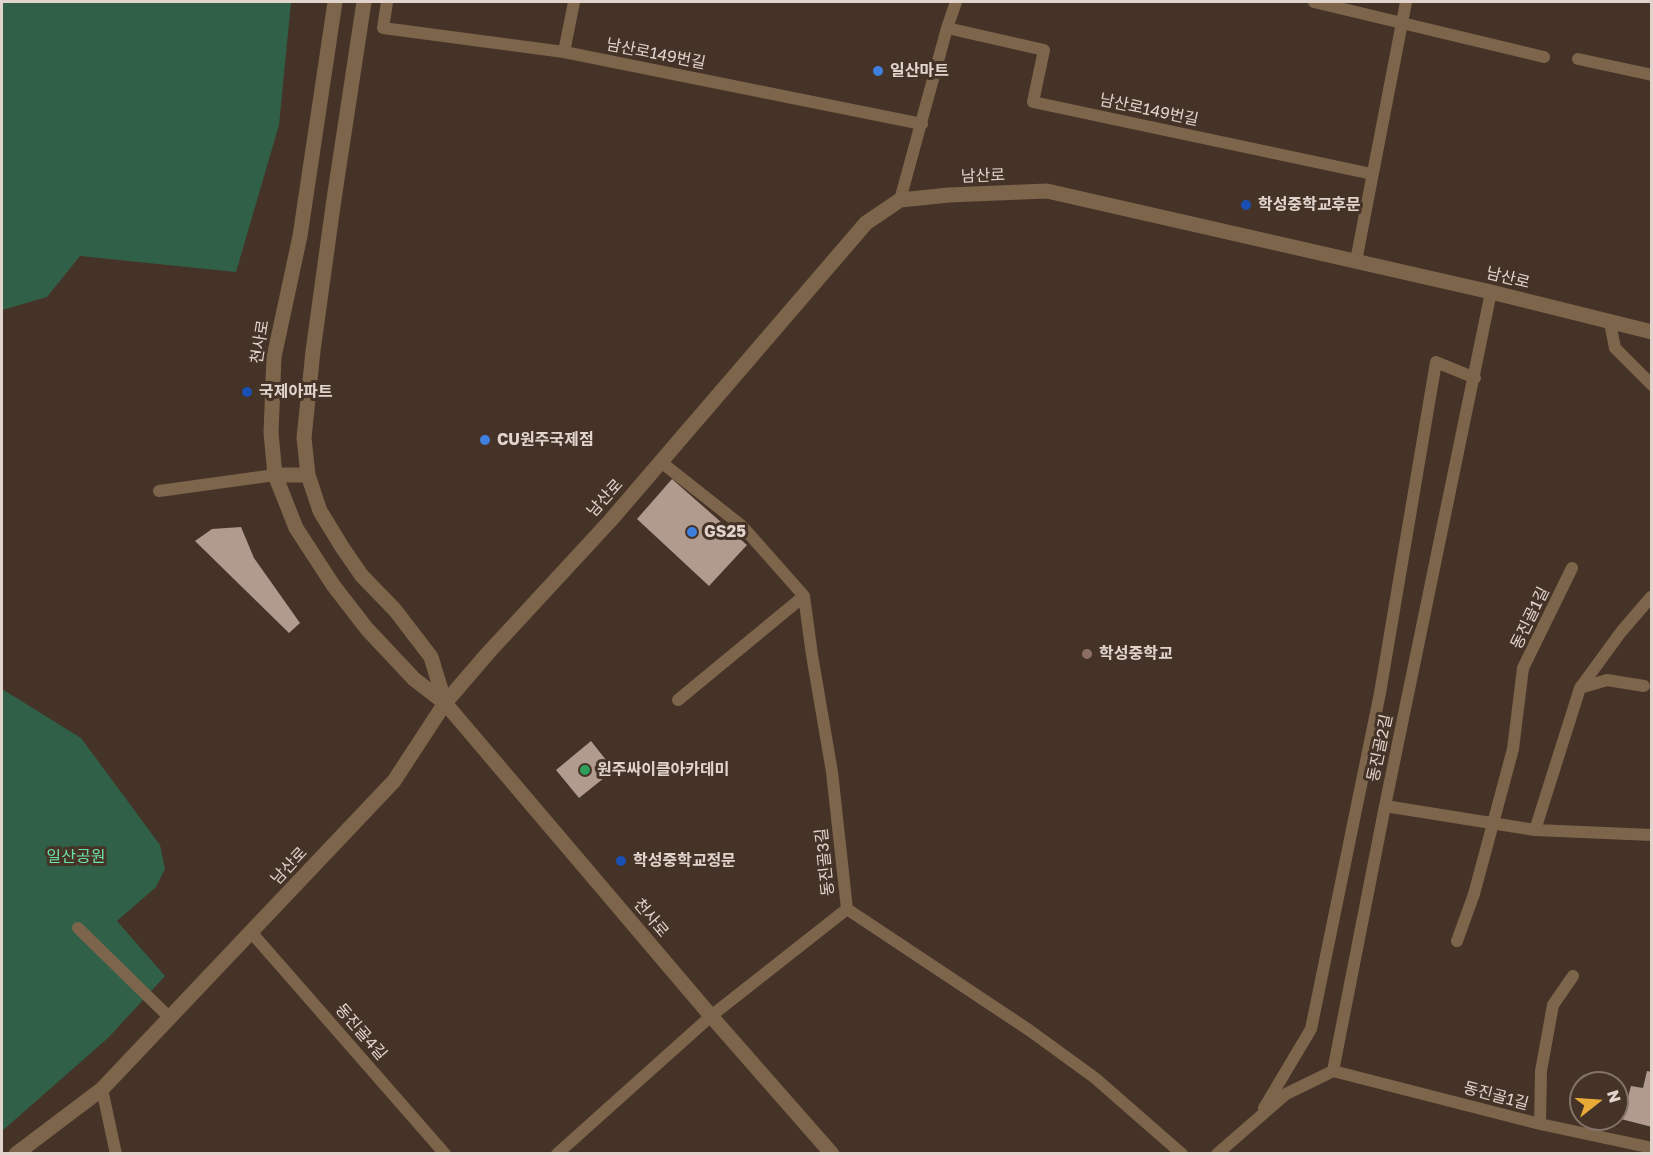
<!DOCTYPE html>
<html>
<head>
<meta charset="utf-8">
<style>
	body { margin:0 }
	#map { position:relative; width:1653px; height:1155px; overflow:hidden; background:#453328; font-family:"Golos Text",sans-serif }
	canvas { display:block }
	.frame { position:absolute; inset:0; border:3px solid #e0d4cd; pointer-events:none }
	.north { position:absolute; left:1569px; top:1071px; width:60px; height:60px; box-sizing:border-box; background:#453328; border:2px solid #83736a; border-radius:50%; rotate:73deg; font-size:16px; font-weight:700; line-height:24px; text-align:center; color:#e0d4cd }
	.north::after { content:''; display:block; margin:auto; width:21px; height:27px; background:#e8ab37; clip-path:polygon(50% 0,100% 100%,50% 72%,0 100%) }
</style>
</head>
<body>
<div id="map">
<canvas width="1653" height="1155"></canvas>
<div class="frame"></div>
<div class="north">N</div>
</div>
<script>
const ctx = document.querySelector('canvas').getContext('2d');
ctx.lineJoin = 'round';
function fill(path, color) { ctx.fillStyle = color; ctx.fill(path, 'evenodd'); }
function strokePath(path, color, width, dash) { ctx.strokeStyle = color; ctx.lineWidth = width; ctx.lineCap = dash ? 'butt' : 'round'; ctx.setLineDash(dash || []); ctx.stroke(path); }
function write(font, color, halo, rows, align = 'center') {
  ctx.font = font + ' "Golos Text","Noto Sans KR",sans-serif'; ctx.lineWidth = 6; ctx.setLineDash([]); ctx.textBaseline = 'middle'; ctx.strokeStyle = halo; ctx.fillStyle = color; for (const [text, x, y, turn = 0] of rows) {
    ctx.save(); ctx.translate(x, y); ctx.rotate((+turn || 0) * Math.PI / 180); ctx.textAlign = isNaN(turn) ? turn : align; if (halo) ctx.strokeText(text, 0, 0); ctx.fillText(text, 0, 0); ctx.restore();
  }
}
const green = new Path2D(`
	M 2,2 L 291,2 L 279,125 L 236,272 L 80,256 L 47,297 L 2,310 Z
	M 2,689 L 81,738 L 160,845 L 165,869 L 156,887 L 117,921 L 165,976 L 108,1038 L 2,1131 Z`);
const building = new Path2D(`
	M 672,479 L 747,545 L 709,586 L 637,519 Z
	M 241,527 L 254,558 L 300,623 L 289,633 L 195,541 L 212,529 Z
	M 591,741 L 614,770 L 579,798 L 556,770 Z
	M 1647,1071 L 1652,1072 L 1652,1127 L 1617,1118 L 1621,1096 L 1628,1097 L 1631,1086 L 1643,1088 Z`);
const service = new Path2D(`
	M 387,2 L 383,28 L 564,52 L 922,124
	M 1314,2 L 1544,57
	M 947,28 L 1044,50 L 1033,102 L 1372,174
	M 564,52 L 574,2
	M 1578,59 L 1652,75
	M 900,200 L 947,28 L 956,2
	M 1356,261 L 1406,2
	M 1610,323 L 1615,348 L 1652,385
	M 661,462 L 742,526 L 804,596 L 812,655 L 832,772 L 847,909 L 1029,1030 L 1095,1078 L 1182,1154
	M 159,491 L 275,475
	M 1580,688 L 1607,680 L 1644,686
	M 678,700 L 804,596
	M 1385,806 L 1535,830 L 1652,835
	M 1535,830 L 1580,688 L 1621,632 L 1651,597
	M 78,928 L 169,1017
	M 251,932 L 445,1154
	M 1457,941 L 1474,894 L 1513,749 L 1523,668 L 1572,568
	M 1333,1071 L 1540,1124 L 1652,1148
	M 102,1089 L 116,1154
	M 1264,1108 L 1311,1029 L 1380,693 L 1436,362 L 1475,378
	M 1540,1124 L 1541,1071 L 1553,1005 L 1573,976
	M 557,1154 L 711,1016 L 847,909
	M 1217,1154 L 1286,1094 L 1333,1071 L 1385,806 L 1491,292`);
const tertiary = new Path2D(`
	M 335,2 L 300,236 L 274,357 L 271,433 L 275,475 L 296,528 L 333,585 L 367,629 L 414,679 L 445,703 L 711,1016 L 832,1154
	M 364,2 L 334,199 L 313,351 L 304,438 L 308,475 L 320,511 L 342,547 L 362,576 L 395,610 L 431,657 L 445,703
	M 275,475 L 308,475
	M 16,1154 L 102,1089 L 394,781 L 445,703 L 488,653 L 610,521 L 866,223 L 900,200 L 949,195 L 1047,191 L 1491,292 L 1652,332`);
const markers = [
	[878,71,6,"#3f7fe0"],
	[1246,205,6,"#1a4fb4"],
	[247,392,6,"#1a4fb4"],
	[485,440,6,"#3f7fe0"],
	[692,532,6,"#3f7fe0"],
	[1087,654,6,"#8d6e63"],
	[585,770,6,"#2e9e5b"],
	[621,861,6,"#1a4fb4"]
];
const streetNames = [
	["남산로149번길",656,54,11],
	["남산로149번길",1149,110,12],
	["남산로",983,176,-2],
	["남산로",1508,278,14],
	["천사로",260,342,-81],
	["남산로",605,498,-48],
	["동진골1길",1530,618,-64],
	["동진골2길",1380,748,-78],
	["동진골3길",825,862,-96],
	["남산로",289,866,-47],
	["천사로",651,918,50],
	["동진골4길",361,1032,49],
	["동진골1길",1496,1096,15]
];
const poiNames = [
	["일산마트",890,71],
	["학성중학교후문",1258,205],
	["국제아파트",259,392],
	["CU원주국제점",497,440],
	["GS25",704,532],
	["학성중학교",1099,654],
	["원주싸이클아카데미",597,770],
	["학성중학교정문",633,861]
];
const parkNames = [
	["일산공원",76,857]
];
fill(green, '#306048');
fill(building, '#b19a8e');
strokePath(service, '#7c654b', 12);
strokePath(tertiary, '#7c654b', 15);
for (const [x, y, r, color] of markers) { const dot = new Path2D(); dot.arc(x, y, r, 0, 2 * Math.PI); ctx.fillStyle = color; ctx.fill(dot); strokePath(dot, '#453328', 2); }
write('16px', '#e0d4cd', '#453328', streetNames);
write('bold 16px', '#e0d4cd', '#453328', poiNames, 'left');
write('16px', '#6be3a8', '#453328', parkNames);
</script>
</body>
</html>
